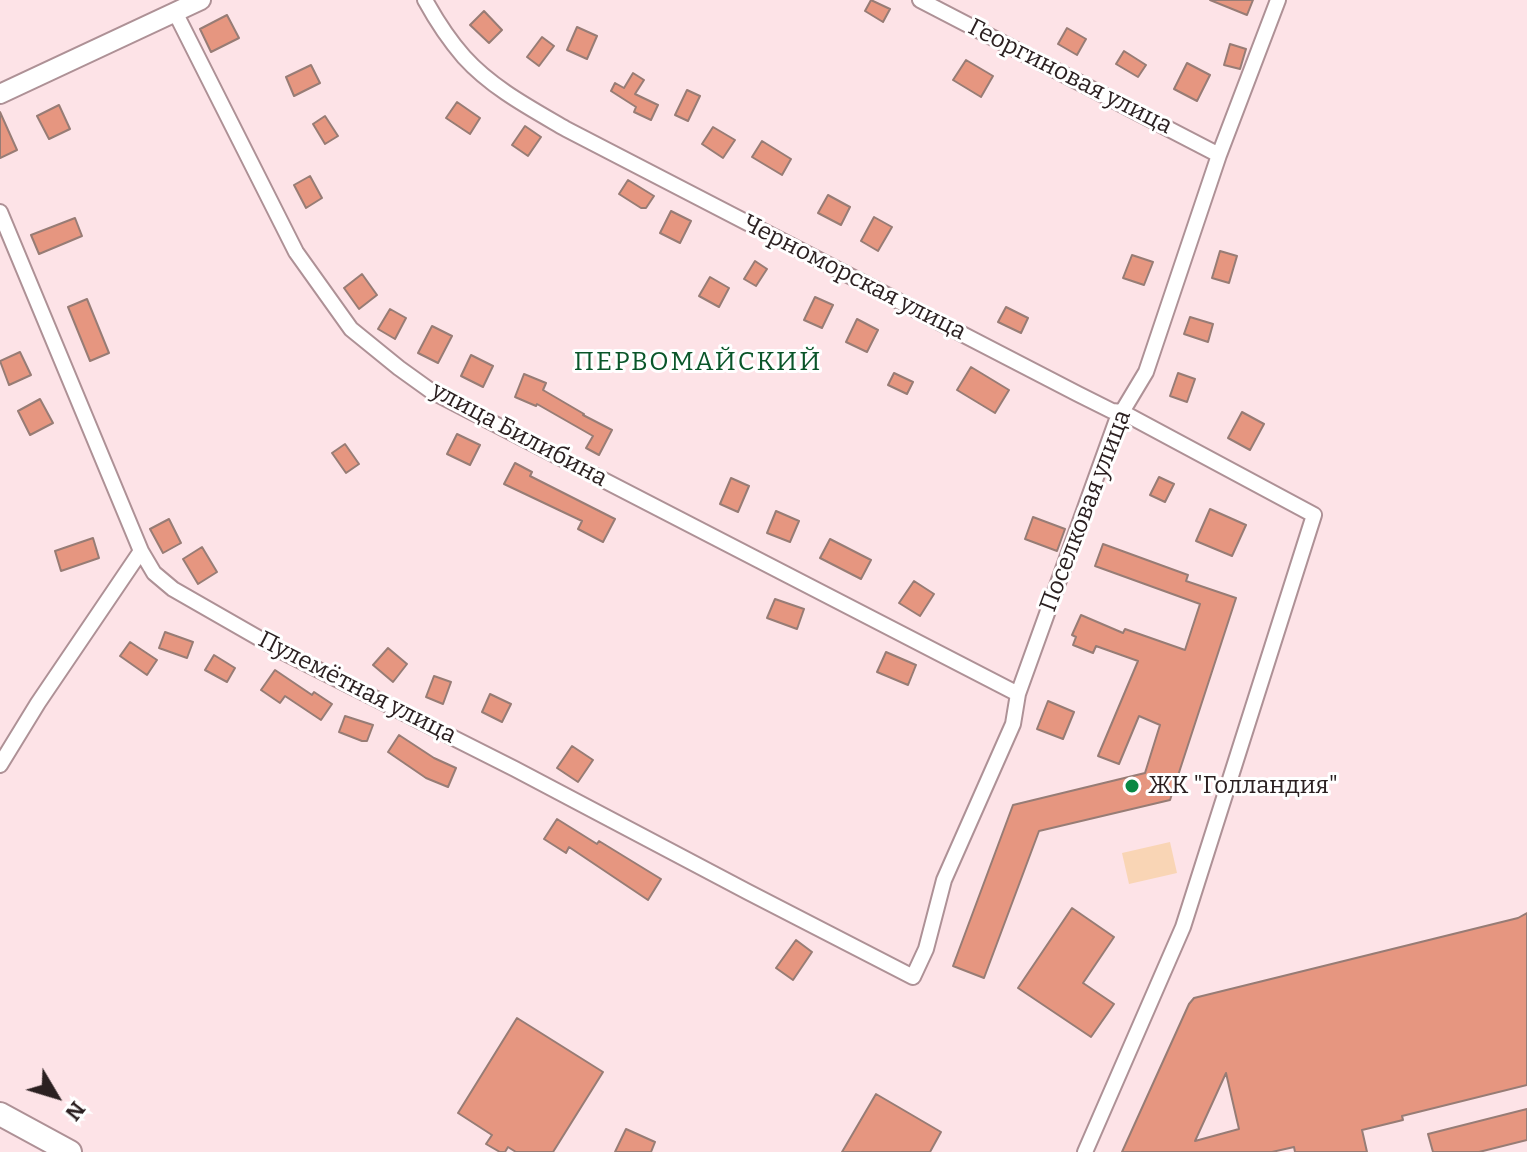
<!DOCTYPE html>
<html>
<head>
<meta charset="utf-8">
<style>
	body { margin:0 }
	#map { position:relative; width:1527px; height:1152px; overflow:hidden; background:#fde3e7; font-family:Bitter,serif }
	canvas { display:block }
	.north { position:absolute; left:16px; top:1056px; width:80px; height:80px; -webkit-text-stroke:6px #fff; paint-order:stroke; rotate:128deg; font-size:22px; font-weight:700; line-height:32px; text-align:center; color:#2b2021 }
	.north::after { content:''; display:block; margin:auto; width:28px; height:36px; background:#2b2021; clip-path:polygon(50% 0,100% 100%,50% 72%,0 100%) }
</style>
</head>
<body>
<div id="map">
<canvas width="1527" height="1152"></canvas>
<div class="north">N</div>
</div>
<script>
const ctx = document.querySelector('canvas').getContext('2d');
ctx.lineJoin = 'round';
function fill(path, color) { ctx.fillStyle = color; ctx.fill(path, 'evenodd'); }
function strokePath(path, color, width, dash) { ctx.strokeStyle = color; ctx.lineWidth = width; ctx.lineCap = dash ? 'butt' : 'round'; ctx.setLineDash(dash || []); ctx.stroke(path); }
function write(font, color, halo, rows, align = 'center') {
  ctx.font = font + ' Bitter,serif'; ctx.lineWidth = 6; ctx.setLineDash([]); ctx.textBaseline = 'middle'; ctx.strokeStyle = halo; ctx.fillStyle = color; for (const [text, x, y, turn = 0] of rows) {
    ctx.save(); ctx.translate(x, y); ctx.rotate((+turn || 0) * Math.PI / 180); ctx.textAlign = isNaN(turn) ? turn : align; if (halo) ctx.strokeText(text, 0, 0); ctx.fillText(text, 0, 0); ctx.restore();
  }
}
const green = new Path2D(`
	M 1170,842 L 1177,873 L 1129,884 L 1122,853 Z`);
const building = new Path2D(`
	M 871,0 L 890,9 L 883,22 L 865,11 Z
	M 1210,0 L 1253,0 L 1247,15 Z
	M 484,11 L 502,30 L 489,43 L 470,25 Z
	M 227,15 L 239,38 L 211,52 L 200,29 Z
	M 577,27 L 597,36 L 587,59 L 567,50 Z
	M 1067,28 L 1086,39 L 1077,55 L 1058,44 Z
	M 542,37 L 554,46 L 539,66 L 527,57 Z
	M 1230,44 L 1246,49 L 1240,69 L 1224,65 Z
	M 1124,51 L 1146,65 L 1138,77 L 1116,64 Z
	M 966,60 L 993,76 L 981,97 L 953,80 Z
	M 1187,63 L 1210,75 L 1197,101 L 1174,89 Z
	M 311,65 L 320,83 L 294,96 L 286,77 Z
	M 633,73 L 644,80 L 635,94 L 658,105 L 651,120 L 634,112 L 636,107 L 611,91 L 615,83 L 624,88 Z
	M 687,90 L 700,96 L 688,121 L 675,115 Z
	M 457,102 L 480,118 L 470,134 L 446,118 Z
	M 59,105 L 70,129 L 49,139 L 37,116 Z
	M 0,112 L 17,150 L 0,158 Z
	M 325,116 L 338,136 L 325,144 L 313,124 Z
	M 525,126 L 541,137 L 528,156 L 512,145 Z
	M 713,127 L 735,140 L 723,158 L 702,144 Z
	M 762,141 L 791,159 L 782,175 L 752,157 Z
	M 310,176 L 322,198 L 306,208 L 294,185 Z
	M 628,180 L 654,196 L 646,208 L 641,208 L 619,194 Z
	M 828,195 L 850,207 L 841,225 L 818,213 Z
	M 671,211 L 691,221 L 680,243 L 660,233 Z
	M 874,217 L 892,227 L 878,251 L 861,241 Z
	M 75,218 L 82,236 L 39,254 L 31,235 Z
	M 1220,251 L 1237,256 L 1229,283 L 1212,278 Z
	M 1132,255 L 1153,262 L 1144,285 L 1123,278 Z
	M 755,261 L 767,269 L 756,286 L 744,279 Z
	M 362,274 L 377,295 L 359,309 L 344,288 Z
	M 710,277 L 729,288 L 719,307 L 699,296 Z
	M 815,297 L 833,305 L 822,328 L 804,320 Z
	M 87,299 L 109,353 L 90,361 L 68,307 Z
	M 1006,307 L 1028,318 L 1021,333 L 998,322 Z
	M 390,309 L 406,318 L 395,339 L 378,329 Z
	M 1190,317 L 1213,324 L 1208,342 L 1184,334 Z
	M 857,319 L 878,330 L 867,352 L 846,342 Z
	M 432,326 L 452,336 L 438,363 L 418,353 Z
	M 20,352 L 31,375 L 9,385 L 0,361 Z
	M 471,355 L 493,366 L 483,387 L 461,376 Z
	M 971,367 L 1009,390 L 995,413 L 957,390 Z
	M 894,373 L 913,382 L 907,394 L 888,385 Z
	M 1178,373 L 1195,379 L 1187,402 L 1170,396 Z
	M 524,374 L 546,383 L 543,390 L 584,414 L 583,415 L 612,430 L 599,455 L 586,448 L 593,436 L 537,404 L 536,406 L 515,397 Z
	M 40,399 L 53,423 L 30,435 L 18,411 Z
	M 1242,412 L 1264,424 L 1250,450 L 1228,438 Z
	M 457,434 L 480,445 L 470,465 L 447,454 Z
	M 345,444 L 359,464 L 346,473 L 332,453 Z
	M 515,463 L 532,472 L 530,476 L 615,519 L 603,542 L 578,529 L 582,521 L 504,484 Z
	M 1159,477 L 1174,484 L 1165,502 L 1150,495 Z
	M 731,478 L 749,486 L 738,512 L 720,504 Z
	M 1210,509 L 1246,525 L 1232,556 L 1196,541 Z
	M 776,511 L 799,521 L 790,542 L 767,533 Z
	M 1033,517 L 1065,529 L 1057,551 L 1025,539 Z
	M 169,519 L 181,543 L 163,553 L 150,529 Z
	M 93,538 L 99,558 L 61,571 L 55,551 Z
	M 830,539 L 871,560 L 861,579 L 820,558 Z
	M 1103,544 L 1188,575 L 1186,581 L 1236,598 L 1170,800 L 1039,831 L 984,978 L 953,966 L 1013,805 L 1145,773 L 1160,725 L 1139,716 L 1119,764 L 1098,756 L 1138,661 L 1096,646 L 1093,653 L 1073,645 L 1076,637 L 1072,635 L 1081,615 L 1123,633 L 1125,629 L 1185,650 L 1200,604 L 1095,566 Z
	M 202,547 L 217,572 L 198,584 L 183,559 Z
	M 914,581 L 934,594 L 920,616 L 899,603 Z
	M 775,599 L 804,609 L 797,629 L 767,618 Z
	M 165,632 L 193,642 L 187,658 L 159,648 Z
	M 130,642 L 157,660 L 147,675 L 120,656 Z
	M 388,648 L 407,664 L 393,682 L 373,665 Z
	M 886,652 L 916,665 L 908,685 L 877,672 Z
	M 214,655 L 235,668 L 227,682 L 205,670 Z
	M 275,670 L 312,695 L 314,692 L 332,704 L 321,720 L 285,696 L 280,703 L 261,690 Z
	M 434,676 L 451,682 L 443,704 L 426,697 Z
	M 490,694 L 511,704 L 502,722 L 482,712 Z
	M 1048,701 L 1074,712 L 1063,739 L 1037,729 Z
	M 345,716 L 373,725 L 367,741 L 362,741 L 339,732 Z
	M 399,735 L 434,758 L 456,768 L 448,787 L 426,778 L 388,752 Z
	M 572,746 L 593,760 L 578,782 L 557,768 Z
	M 557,819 L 597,844 L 599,841 L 661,879 L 648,900 L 569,847 L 566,853 L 544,839 Z
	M 1072,908 L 1114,937 L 1083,983 L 1114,1004 L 1091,1037 L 1018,988 Z
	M 1527,913 L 1527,1085 L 1402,1116 L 1403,1120 L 1362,1130 L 1367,1152 L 1295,1152 L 1294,1147 L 1272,1152 L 1122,1152 L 1189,1004 L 1194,998 L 1518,918 ZM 1226,1073 L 1239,1129 L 1195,1141 Z
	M 796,940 L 812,952 L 793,980 L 776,968 Z
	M 517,1018 L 603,1072 L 553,1152 L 516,1152 L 508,1147 L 505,1152 L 500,1152 L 486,1144 L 492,1135 L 458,1113 Z
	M 876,1094 L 941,1132 L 930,1152 L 842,1152 Z
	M 1527,1109 L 1527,1140 L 1479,1152 L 1433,1152 L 1428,1134 Z
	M 626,1129 L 655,1142 L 651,1152 L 615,1152 Z`);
const minor = new Path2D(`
	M 425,0 C 436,20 449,40 464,57 C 492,88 530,108 566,129 L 1078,394 L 1112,411 L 1122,412 L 1314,515 L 1183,927 L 1085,1152
	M 920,0 L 1219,155
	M 175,12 L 296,252 L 351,329 L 399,368 L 431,391 L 1018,694
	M 0,212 L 141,551 L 154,573 L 173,589 L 283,652 L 515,769 L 748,892 L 913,977 L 926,949 L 944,880 L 1013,724 L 1018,694 L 1116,422 L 1146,372 L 1219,155 L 1278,0
	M 0,765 L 38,703 L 141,551`);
const tertiary = new Path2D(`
	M 0,94 L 201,0`);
const primary = new Path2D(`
	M 0,1114 L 70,1152`);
const markers = [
	[1132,786,8,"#098843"]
];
const streetNames = [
	["Георгиновая улица",1070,77,27],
	["Черноморская улица",854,278,27],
	["улица Билибина",519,435,28],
	["Поселковая улица",1086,511,-69],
	["Пулемётная улица",357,688,27]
];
const poiNames = [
	["ЖК \"Голландия\"",1148,786]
];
const neighbourhoodNames = [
	["ПЕРВОМАЙСКИЙ",698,363]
];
fill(green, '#f9d5b5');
fill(building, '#e69680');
strokePath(building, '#977c75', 2);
strokePath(minor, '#ae9196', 18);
strokePath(tertiary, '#ae9196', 22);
strokePath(primary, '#ae9196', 26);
strokePath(minor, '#fff', 14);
strokePath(tertiary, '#fff', 18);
strokePath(primary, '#fff', 22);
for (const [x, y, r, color] of markers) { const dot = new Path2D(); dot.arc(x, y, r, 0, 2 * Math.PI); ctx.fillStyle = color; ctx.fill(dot); strokePath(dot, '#fff', 3); }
write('24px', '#2b2021', '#fff', streetNames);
write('24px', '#2b2021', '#fff', poiNames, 'left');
ctx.letterSpacing = '2px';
write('26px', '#0a5529', '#fff', neighbourhoodNames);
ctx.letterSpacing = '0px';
</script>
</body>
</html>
